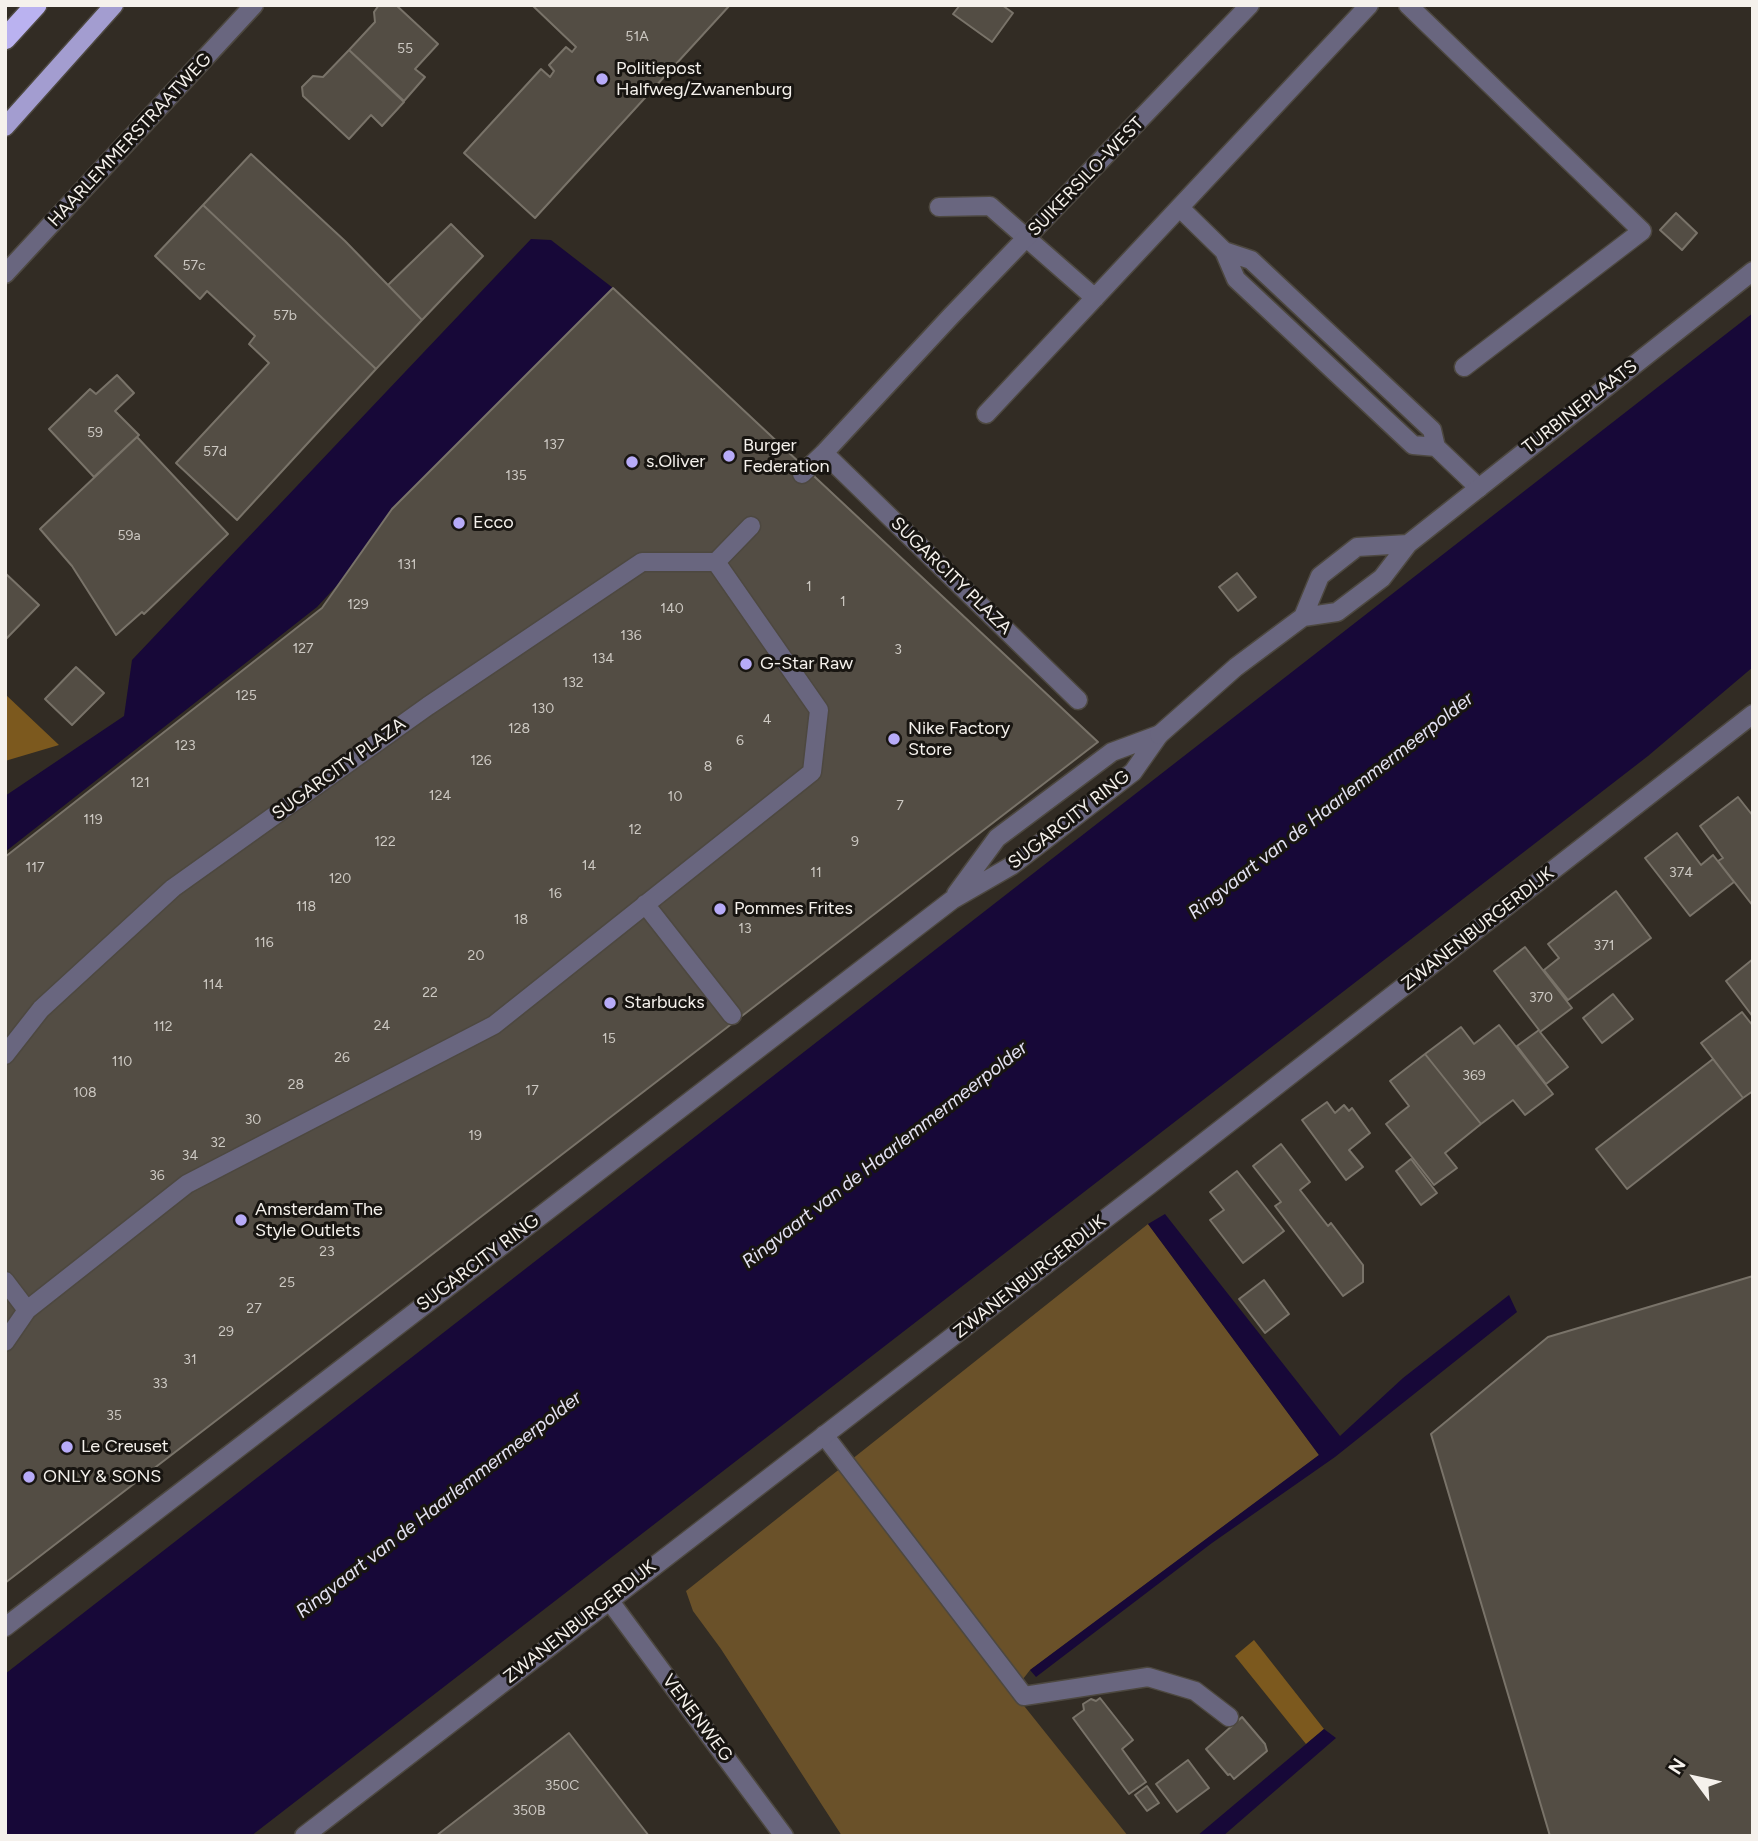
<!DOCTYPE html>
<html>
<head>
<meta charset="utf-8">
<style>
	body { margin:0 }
	#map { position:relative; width:1758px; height:1841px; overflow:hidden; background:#322c24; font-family:Figtree,sans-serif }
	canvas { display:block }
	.frame { position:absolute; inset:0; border:7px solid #f5f1ec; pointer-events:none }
	.north { position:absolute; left:1660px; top:1743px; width:70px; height:70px; -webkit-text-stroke:5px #181511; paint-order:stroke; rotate:303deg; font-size:19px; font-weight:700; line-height:28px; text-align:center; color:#f5f1ec }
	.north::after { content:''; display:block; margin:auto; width:24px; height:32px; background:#f5f1ec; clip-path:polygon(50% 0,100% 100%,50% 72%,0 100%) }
</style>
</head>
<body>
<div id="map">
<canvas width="1758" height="1841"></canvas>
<div class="frame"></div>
<div class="north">N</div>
</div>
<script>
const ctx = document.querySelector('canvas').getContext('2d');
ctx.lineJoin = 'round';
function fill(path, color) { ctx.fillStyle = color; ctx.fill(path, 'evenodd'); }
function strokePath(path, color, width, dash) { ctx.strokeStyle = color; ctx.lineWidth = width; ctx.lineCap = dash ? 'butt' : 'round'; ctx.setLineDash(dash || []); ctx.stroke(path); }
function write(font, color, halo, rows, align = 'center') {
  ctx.font = font + ' Figtree,sans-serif'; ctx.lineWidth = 6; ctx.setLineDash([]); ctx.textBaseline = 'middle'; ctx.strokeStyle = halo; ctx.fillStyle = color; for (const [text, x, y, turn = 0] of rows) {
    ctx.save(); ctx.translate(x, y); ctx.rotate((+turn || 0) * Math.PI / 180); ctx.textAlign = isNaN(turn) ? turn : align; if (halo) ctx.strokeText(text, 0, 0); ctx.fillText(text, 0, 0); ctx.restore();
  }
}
const green = new Path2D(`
	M 1148,1224 L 1319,1455 L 1030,1670 L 1013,1692 L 1128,1836 L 842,1836 L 721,1649 L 693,1611 L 686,1591 Z`);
const forest = new Path2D(`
	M 5,694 L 59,745 L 5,761 Z
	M 1254,1640 L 1324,1729 L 1306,1744 L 1235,1656 Z`);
const water = new Path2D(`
	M 531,239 L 551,240 L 613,288 L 317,607 L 5,852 L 5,796 L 124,716 L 132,660 Z
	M 1753,313 L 1753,667 L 1648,756 L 251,1836 L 5,1836 L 5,1674 Z
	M 1165,1214 L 1340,1436 L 1403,1378 L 1509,1295 L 1517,1312 L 1335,1457 L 1212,1543 L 1036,1677 L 1030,1670 L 1319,1455 L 1148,1224 Z
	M 1324,1729 L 1336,1738 L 1223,1836 L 1197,1836 Z`);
const building = new Path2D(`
	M 379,5 L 396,5 L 438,44 L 415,69 L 425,77 L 404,101 L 349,50 L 375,22 L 374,12 Z
	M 532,5 L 730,5 L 535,218 L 464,153 L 541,69 L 550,77 L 554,71 L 549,65 L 566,47 L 572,52 L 576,47 Z
	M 960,5 L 1002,5 L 1013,13 L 992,42 L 953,14 Z
	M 349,50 L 404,102 L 382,126 L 371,115 L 349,139 L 303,96 L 302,87 L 313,76 L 323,77 Z
	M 251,154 L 345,241 L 422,320 L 376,369 L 203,205 Z
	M 203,205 L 376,369 L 237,520 L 176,463 L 269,363 L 249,344 L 255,336 L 207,291 L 200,299 L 155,256 Z
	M 1676,213 L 1697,233 L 1682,250 L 1660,230 Z
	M 451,224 L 483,256 L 422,320 L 388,285 Z
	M 613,288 L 1098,742 L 5,1583 L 5,857 L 322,608 L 392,509 Z
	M 117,375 L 134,393 L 115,411 L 139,435 L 94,477 L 49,429 L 90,389 L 96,394 Z
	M 137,437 L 228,534 L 144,614 L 142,612 L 116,635 L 72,566 L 40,529 Z
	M 5,573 L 39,605 L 5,640 Z
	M 1237,573 L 1256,597 L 1238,611 L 1219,587 Z
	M 76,667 L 104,693 L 72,725 L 45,699 Z
	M 1738,797 L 1753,816 L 1753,906 L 1718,861 L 1723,858 L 1700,826 Z
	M 1677,833 L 1701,865 L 1713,855 L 1734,882 L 1690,916 L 1645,858 Z
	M 1616,891 L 1651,938 L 1568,1000 L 1544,970 L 1559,958 L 1548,944 Z
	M 1525,947 L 1572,1008 L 1540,1032 L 1568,1067 L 1546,1084 L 1517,1046 L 1539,1030 L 1494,971 Z
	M 1753,959 L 1753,1017 L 1726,981 Z
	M 1613,994 L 1633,1019 L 1602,1043 L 1583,1018 Z
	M 1742,1012 L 1753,1026 L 1753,1091 L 1743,1098 L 1701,1043 Z
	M 1499,1025 L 1553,1094 L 1525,1115 L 1513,1100 L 1481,1124 L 1425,1054 L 1461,1027 L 1474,1044 Z
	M 1425,1054 L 1481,1124 L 1445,1153 L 1457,1168 L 1434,1185 L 1386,1124 L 1409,1106 L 1390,1081 Z
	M 1713,1059 L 1743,1098 L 1627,1189 L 1596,1149 Z
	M 1327,1102 L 1335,1113 L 1344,1105 L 1349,1111 L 1352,1108 L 1370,1133 L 1349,1150 L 1363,1167 L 1346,1180 L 1302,1120 Z
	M 1281,1144 L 1310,1182 L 1300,1190 L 1328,1226 L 1331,1223 L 1363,1265 L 1363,1282 L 1343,1296 L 1275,1206 L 1281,1202 L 1253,1166 Z
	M 1411,1159 L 1437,1193 L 1421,1205 L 1396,1171 Z
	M 1237,1171 L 1284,1231 L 1243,1263 L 1210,1220 L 1224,1210 L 1210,1192 Z
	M 1753,1276 L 1753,1836 L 1550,1836 L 1431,1434 L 1548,1337 Z
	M 1264,1280 L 1289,1314 L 1265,1333 L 1239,1299 Z
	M 1100,1698 L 1133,1740 L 1122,1749 L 1146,1782 L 1129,1794 L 1073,1718 L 1084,1710 L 1083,1704 L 1091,1699 L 1096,1701 Z
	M 1242,1717 L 1265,1744 L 1267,1751 L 1234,1779 L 1230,1774 L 1228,1775 L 1206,1749 Z
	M 569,1733 L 649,1836 L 436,1836 Z
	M 1188,1760 L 1209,1788 L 1177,1812 L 1156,1784 Z
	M 1147,1786 L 1159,1803 L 1147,1811 L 1135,1795 Z`);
const service = new Path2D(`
	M 1408,5 L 1642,231 L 1464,367
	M 939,207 L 990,206 L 1095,298
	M 1180,208 L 1224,251 L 1236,279 L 1413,445 L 1436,447
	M 1224,251 L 1251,260 L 1432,430 L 1436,447 L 1479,488
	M 986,414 L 1369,5
	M 956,894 L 997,838 L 1112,752 L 1158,735
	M 824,1435 L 1024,1696 L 1148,1677 L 1195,1691 L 1229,1717
	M 5,1627 L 952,900 L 1011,866 L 1133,772 L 1159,735`);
const pedestrian = new Path2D(`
	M 802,474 L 824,453
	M 716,562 L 751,526
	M 1078,700 L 824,453 L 951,316 L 1250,5
	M 645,904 L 732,1015
	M 5,1055 L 41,1009 L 173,888 L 428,706 L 642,562 L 716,562 L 819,710 L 812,772 L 494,1025 L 187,1184 L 27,1310 L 5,1342
	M 5,1281 L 27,1310`);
const minor = new Path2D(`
	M 5,274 L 254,5
	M 1303,617 L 1320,576 L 1357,547 L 1408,544
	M 1159,735 L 1236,667 L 1303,617 L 1337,612 L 1382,578 L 1408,544 L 1753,271
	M 609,1600 L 784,1836
	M 304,1836 L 1148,1186 L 1753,714`);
const primary = new Path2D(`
	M 5,127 L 114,5`);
const motorway = new Path2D(`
	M 5,39 L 36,5`);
const markers = [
	[602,79,7,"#b7abf8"],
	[729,456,7,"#b7abf8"],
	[632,462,7,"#b7abf8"],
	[459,523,7,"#b7abf8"],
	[746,664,7,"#b7abf8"],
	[894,739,7,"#b7abf8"],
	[720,909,7,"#b7abf8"],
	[610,1003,7,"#b7abf8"],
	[241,1220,7,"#b7abf8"],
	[67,1447,7,"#b7abf8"],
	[29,1477,7,"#b7abf8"]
];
const numberNames = [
	["51A",637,37],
	["55",405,49],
	["57c",194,266],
	["57b",285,316],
	["59",95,433],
	["137",554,445],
	["57d",215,452],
	["135",516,476],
	["59a",129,536],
	["131",407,565],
	["1",809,587],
	["1",843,602],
	["129",358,605],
	["140",672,609],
	["136",631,636],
	["127",303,649],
	["3",898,650],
	["134",603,659],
	["132",573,683],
	["125",246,696],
	["130",543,709],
	["4",767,720],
	["128",519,729],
	["6",740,741],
	["123",185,746],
	["126",481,761],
	["8",708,767],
	["121",140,783],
	["124",440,796],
	["10",675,797],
	["7",900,806],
	["119",93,820],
	["12",635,830],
	["122",385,842],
	["9",855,842],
	["14",589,866],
	["117",35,868],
	["11",816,873],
	["374",1681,873],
	["120",340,879],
	["16",555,894],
	["118",306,907],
	["18",521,920],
	["13",745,929],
	["116",264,943],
	["371",1604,946],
	["20",476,956],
	["114",213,985],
	["22",430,993],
	["370",1541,998],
	["24",382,1026],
	["112",163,1027],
	["15",609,1039],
	["26",342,1058],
	["110",122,1062],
	["369",1474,1076],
	["28",296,1085],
	["17",532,1091],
	["108",85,1093],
	["30",253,1120],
	["19",475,1136],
	["32",218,1143],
	["34",190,1156],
	["36",157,1176],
	["23",327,1252],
	["25",287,1283],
	["27",254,1309],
	["29",226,1332],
	["31",190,1360],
	["33",160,1384],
	["35",114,1416],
	["350C",562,1786],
	["350B",529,1811]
];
const poiNames = [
	["Politiepost",616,69],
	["Halfweg/Zwanenburg",616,90],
	["Burger",743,446],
	["Federation",743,467],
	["s.Oliver",646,462],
	["Ecco",473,523],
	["G-Star Raw",760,664],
	["Nike Factory",908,729],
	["Store",908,750],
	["Pommes Frites",734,909],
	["Starbucks",624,1003],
	["Amsterdam The",255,1210],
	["Style Outlets",255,1231],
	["Le Creuset",81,1447],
	["ONLY & SONS",43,1477]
];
const streetNames = [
	["HAARLEMMERSTRAATWEG",130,140,-47],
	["SUIKERSILO-WEST",1086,177,-46],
	["TURBINEPLAATS",1580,407,-38],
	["SUGARCITY PLAZA",951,576,44],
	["SUGARCITY PLAZA",339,769,-36],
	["SUGARCITY RING",1069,820,-38],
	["ZWANENBURGERDIJK",1478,929,-38],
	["SUGARCITY RING",478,1263,-37],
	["ZWANENBURGERDIJK",1030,1277,-38],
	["ZWANENBURGERDIJK",580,1622,-38],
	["VENENWEG",697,1718,53]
];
const waterNames = [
	["Ringvaart van de Haarlemmermeerpolder",1331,806,-38],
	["Ringvaart van de Haarlemmermeerpolder",885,1155,-38],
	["Ringvaart van de Haarlemmermeerpolder",439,1505,-38]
];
fill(green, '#6a5129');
fill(forest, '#7c591e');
fill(water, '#170838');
fill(building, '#534d44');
strokePath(building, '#797369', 2);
strokePath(service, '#4d4840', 21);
strokePath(pedestrian, '#4d4840', 21);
strokePath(minor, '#4d4840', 21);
strokePath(primary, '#4d4840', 21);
strokePath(motorway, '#4d4840', 24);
strokePath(service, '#69667f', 18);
strokePath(pedestrian, '#69667f', 18);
strokePath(minor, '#69667f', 18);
strokePath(primary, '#a39dd0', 18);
strokePath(motorway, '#bab2f0', 21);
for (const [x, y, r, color] of markers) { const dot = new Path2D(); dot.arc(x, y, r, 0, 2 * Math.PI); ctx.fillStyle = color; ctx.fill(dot); strokePath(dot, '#181511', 2.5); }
write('14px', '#ccc8c2', null, numberNames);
write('18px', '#f5f1ec', '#181511', poiNames, 'left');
write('18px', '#f5f1ec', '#181511', streetNames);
write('italic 19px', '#e4e2f3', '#181511', waterNames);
</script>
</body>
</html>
